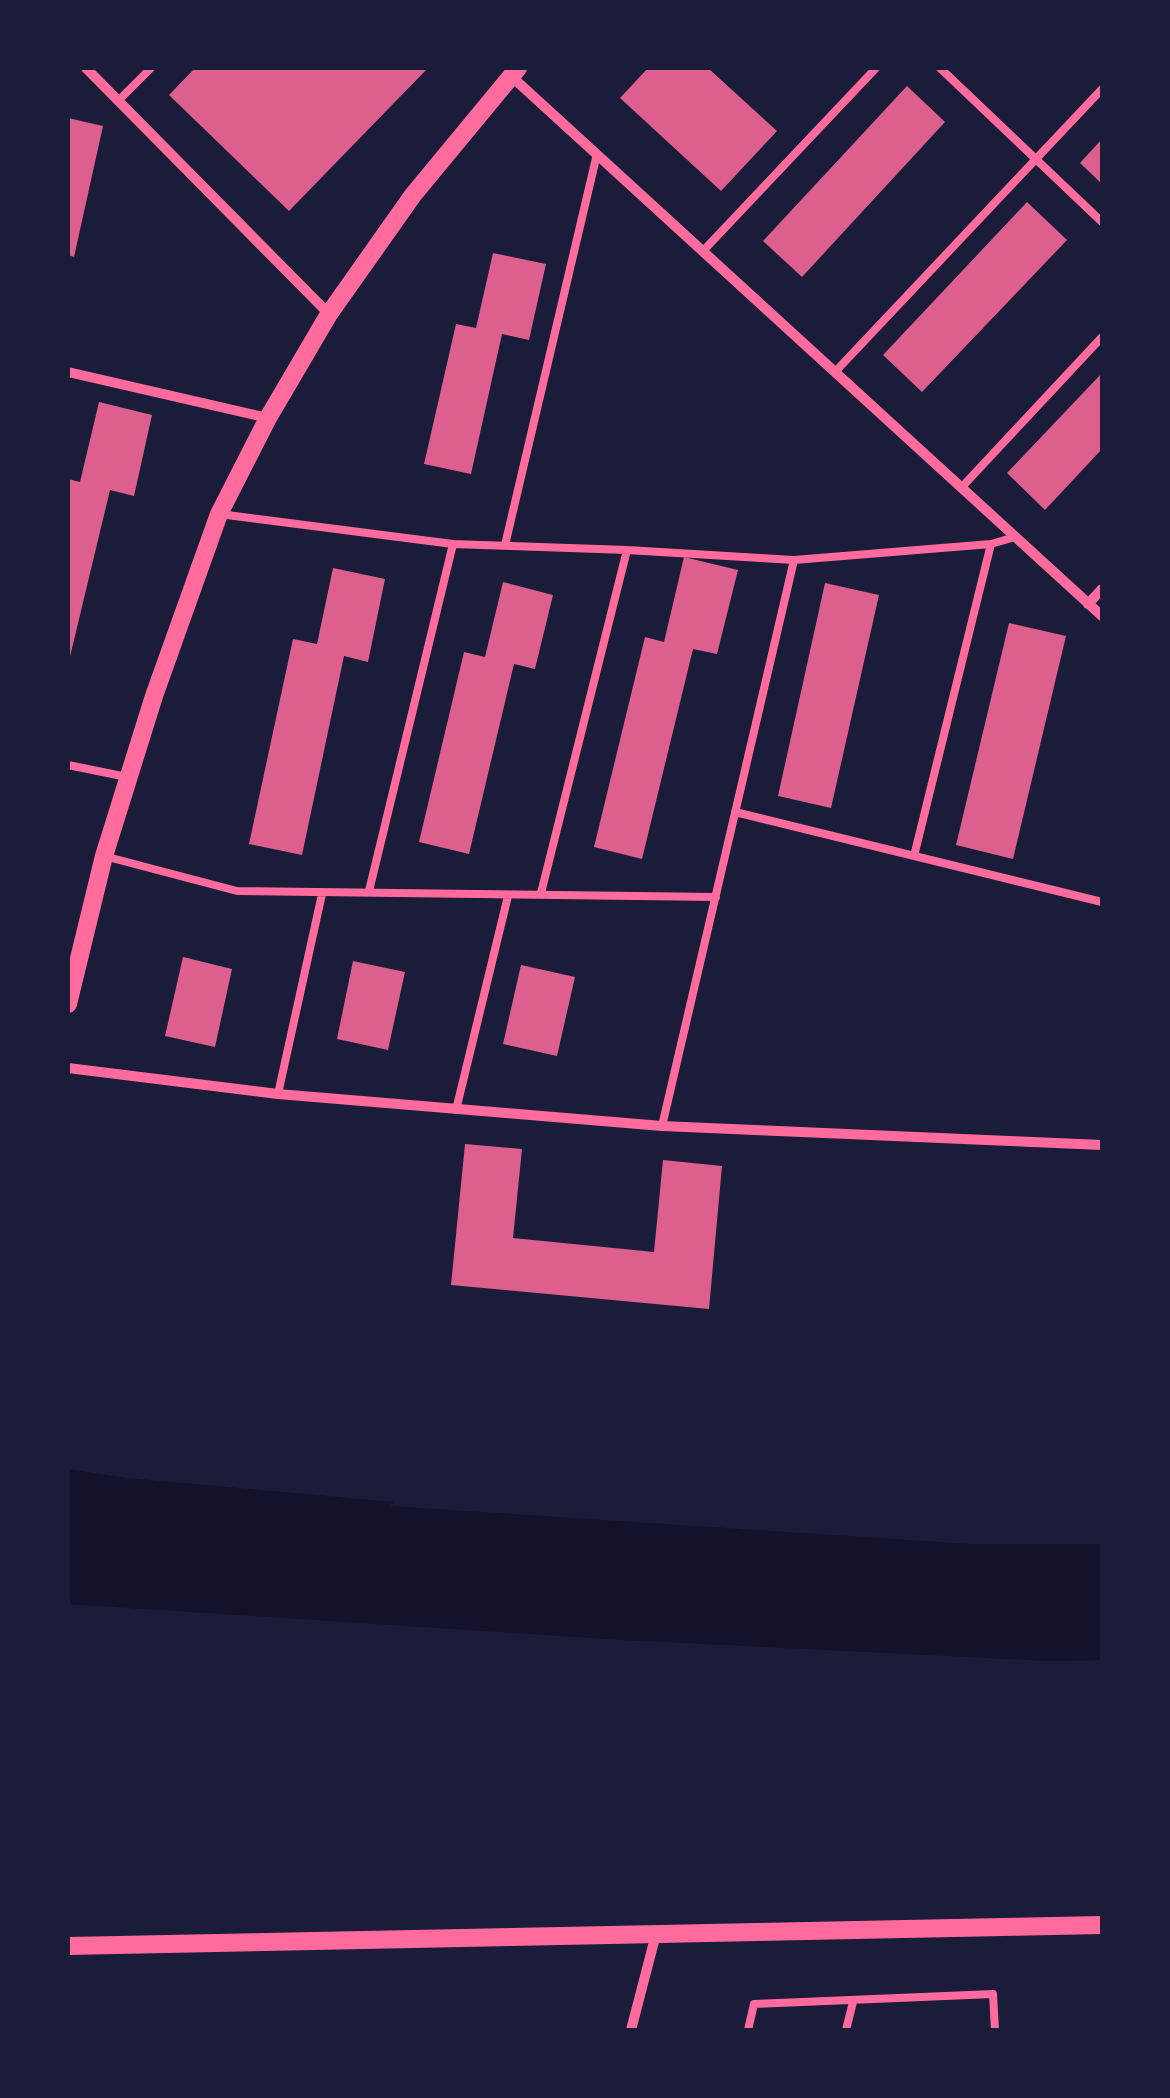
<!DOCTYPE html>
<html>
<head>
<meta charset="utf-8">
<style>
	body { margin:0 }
	#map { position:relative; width:1170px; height:2098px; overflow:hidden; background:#1b1b3a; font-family:"IBM Plex Serif",serif }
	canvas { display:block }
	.frame { position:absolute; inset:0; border:70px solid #1b1b3a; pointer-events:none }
</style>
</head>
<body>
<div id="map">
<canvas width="1170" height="2098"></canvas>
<div class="frame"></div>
</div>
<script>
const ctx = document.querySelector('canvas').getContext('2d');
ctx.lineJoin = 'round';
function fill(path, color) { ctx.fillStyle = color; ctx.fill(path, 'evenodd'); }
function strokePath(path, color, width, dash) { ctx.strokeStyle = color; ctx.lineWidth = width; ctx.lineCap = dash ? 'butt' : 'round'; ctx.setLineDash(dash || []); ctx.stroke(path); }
const water = new Path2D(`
	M 68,1469 L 127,1478 L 394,1502 L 390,1506 L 970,1544 L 1102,1544 L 1102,1660 L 1049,1661 L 623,1640 L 68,1604 Z`);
const building = new Path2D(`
	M 195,68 L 428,68 L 289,211 L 169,95 Z
	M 648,68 L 708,68 L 777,131 L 721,191 L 620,98 Z
	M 907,86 L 945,122 L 802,277 L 763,241 Z
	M 68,118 L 103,126 L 74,257 L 68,255 Z
	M 1102,139 L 1102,184 L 1080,163 Z
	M 1027,202 L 1067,240 L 922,392 L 883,355 Z
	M 493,253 L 546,264 L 529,340 L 502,334 L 471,474 L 424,464 L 456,324 L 476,328 Z
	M 1102,373 L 1102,449 L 1045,510 L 1007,473 Z
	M 99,402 L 152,415 L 134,496 L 110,490 L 68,665 L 68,479 L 80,482 Z
	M 684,557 L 738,570 L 717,654 L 693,649 L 642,859 L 594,847 L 645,637 L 664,642 Z
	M 333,568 L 385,579 L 368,662 L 344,656 L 302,855 L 249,844 L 293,639 L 317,644 Z
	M 503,582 L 553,595 L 535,669 L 514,664 L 469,854 L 419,842 L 464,652 L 485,657 Z
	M 825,583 L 879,595 L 831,808 L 778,796 Z
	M 1009,623 L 1066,636 L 1013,859 L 956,845 Z
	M 183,957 L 232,969 L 215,1047 L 165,1036 Z
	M 353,961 L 405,972 L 388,1050 L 337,1039 Z
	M 521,965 L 575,977 L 557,1056 L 503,1044 Z
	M 465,1144 L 522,1149 L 513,1238 L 654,1252 L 663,1160 L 722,1166 L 709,1309 L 451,1285 Z`);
const service = new Path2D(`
	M 940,68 L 1102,222
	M 119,100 L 151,68
	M 703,251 L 876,68
	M 835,372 L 1102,89
	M 961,488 L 1102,337
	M 219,514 L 453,544 L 627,550 L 794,560 L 991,544 L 1015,537
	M 505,545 L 597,154
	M 68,765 L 127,777
	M 735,812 L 1102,902
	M 104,856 L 237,891 L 716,897
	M 914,856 L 991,544
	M 369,891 L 453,544
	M 541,893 L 627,550
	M 278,1094 L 322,894
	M 456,1110 L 508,896
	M 662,1126 L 794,560
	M 748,2030 L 754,2004 L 993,1994 L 995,2030
	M 846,2030 L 853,2002`);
const minor = new Path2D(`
	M 86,68 L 329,314
	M 511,76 L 1102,616
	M 68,372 L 268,418
	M 1088,604 L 1102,589
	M 68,1068 L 278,1094 L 662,1126 L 1102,1145
	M 631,2030 L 656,1934`);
const tertiary = new Path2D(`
	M 68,1004 L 104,856 L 154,696 L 219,514 L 268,418 L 329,314 L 413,195 L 518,68
	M 68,1946 L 1102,1925`);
fill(water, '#12122b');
fill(building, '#dd5f8e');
strokePath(service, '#ff6b9d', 8);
strokePath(minor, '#ff6b9d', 10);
strokePath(tertiary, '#ff6b9d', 18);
</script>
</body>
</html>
